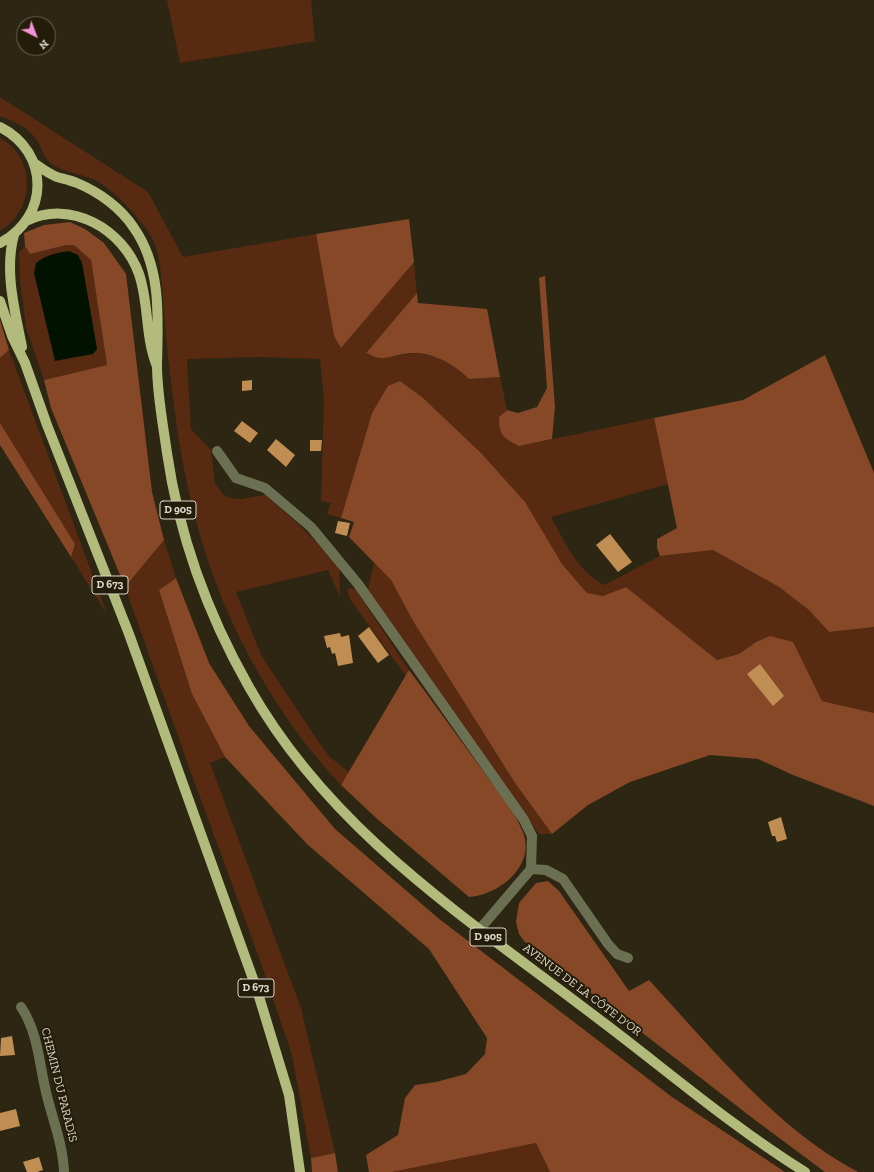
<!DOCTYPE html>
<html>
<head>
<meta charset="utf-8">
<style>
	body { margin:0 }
	#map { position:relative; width:874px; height:1172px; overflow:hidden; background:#2c2612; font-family:"Zilla Slab",serif }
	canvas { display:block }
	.north { position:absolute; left:16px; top:16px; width:40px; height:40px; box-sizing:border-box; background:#231c09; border:1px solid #6c6656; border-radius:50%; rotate:138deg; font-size:11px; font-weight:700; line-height:16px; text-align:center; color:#dad6ca }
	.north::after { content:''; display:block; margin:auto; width:14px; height:18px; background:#f391d5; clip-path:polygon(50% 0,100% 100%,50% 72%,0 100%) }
</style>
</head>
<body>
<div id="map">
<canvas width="874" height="1172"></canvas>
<div class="north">N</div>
</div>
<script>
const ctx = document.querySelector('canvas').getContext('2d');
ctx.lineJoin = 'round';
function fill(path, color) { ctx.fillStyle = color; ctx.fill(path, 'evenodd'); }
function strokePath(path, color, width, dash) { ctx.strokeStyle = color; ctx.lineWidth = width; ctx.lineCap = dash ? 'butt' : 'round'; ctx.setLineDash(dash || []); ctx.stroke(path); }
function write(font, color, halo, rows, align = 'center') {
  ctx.font = font + ' "Zilla Slab",serif'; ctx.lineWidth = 4; ctx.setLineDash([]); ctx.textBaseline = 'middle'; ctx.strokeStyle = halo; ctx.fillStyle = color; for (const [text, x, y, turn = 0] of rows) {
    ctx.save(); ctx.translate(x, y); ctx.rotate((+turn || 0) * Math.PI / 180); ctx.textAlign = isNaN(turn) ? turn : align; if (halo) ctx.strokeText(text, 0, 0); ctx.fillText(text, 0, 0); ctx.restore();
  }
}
const green = new Path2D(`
	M 167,0 L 311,0 L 315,41 L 180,63 Z
	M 0,97 L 148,192 L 183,257 L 316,234 L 334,336 L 341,347 L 414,262 L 417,293 L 366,353 L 380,358 L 417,353 L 443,359 L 457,366 L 469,379 L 500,377 L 507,410 L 499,417 L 519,446 L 654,418 L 668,484 L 551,517 C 565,542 578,572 604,585 L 660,556 L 713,550 L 779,587 L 809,610 L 829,632 L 874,627 L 874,713 L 822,701 L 756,642 L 739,654 L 717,660 L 626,587 L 603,596 L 587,593 L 562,564 L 480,452 L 422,397 L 400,381 L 372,413 L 341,518 L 327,514 L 331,503 L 321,501 L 324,400 L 320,359 L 260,357 L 187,359 L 191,429 L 211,450 L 215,484 L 224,495 L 229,498 L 241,499 L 265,495 L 296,522 L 339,565 L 340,597 L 328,570 L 236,592 L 261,655 L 318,741 L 330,757 L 349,772 L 341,785 C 314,757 292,727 271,694 C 209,594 184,498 171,382 C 167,354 165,326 163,298 C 161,278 161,254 151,236 C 140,218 114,190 95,180 C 82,174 66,173 53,165 C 44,160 42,148 36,139 C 27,126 14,122 0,116 Z
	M 0,138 C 37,158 35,211 0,231 Z
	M 66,245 L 74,245 L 91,260 L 107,365 L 44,380 L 26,327 L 20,281 L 19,253 L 25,246 L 30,254 ZM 82,263 L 97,349 L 93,354 Z
	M 9,350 L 107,614 L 71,557 L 75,544 L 0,423 L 0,358 Z
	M 164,540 L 176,578 L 159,590 L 192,694 L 225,757 L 210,763 L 301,1008 L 335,1153 L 311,1158 L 292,1055 L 257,952 L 190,770 L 125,587 Z
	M 374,563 L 391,580 L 413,621 L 515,783 L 552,834 L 539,834 L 368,590 Z
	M 351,588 L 356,590 L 409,670 L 406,676 L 351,601 L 347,590 Z
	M 536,1143 L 550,1172 L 392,1172 Z`);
const forest = new Path2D(`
	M 409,219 L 414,262 L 341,348 L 334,336 L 316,234 Z
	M 70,222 L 85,229 L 104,243 L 126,274 L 152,492 L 164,540 L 125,587 L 51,408 L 44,380 L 107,365 L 91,260 L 74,245 L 66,245 L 30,254 L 25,246 L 24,233 L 44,225 Z
	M 545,276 L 555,407 L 552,439 L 519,446 C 504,438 499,436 499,417 L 507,410 L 518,413 L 537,407 L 547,388 L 539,278 Z
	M 417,293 L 418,303 L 487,309 L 500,377 L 469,379 C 455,365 438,355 417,353 C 405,352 391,358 380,358 C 376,358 370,354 366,353 Z
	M 0,320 L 9,350 L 0,358 Z
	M 825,355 L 874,473 L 874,627 L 829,632 L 809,610 L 779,587 L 713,550 L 660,556 L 657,548 L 657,539 L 677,528 L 654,418 L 743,400 Z
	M 400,381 L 422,397 L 480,452 L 525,502 L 562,564 L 587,593 L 603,596 L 626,587 L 717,660 L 739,654 L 756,642 L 770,636 L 793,642 L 822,701 L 874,713 L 874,806 L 793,775 L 758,759 L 710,755 L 630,782 L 588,805 L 552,834 L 515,783 L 413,621 L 391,580 L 349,537 L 354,522 L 341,518 L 372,413 L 388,386 Z
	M 0,423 L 75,544 L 71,557 L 0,445 Z
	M 176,578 L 209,663 L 249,726 L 335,829 L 438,918 L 672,1097 L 785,1172 L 550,1172 L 536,1143 L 392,1172 L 369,1172 L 366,1155 L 398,1135 L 405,1098 L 415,1085 L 436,1082 L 466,1074 L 485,1054 L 487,1038 L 429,949 L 307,844 L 225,757 L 192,694 L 159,590 Z
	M 409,670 C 434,703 458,737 483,771 C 496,790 514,810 523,832 C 536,866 499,895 469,897 L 375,817 L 341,785 Z
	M 548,881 L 559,891 L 629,991 L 649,980 C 712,1048 775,1128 858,1172 L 825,1172 L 755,1120 L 525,942 L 519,934 L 516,922 L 519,903 L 536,883 Z
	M 335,1153 L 338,1172 L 312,1172 L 311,1158 Z`);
const water = new Path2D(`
	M 69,251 L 78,255 L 82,263 L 97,349 L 93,354 L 55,361 L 34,273 L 36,263 C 46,255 56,253 69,251 Z`);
const building = new Path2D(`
	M 252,380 L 252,390 L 242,391 L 242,381 Z
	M 242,421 L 258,433 L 250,443 L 234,431 Z
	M 276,439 L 295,455 L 286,467 L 267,450 Z
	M 310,440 L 322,440 L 321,451 L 310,451 Z
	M 338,521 L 350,523 L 347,536 L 335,533 Z
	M 610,534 L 632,562 L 618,572 L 596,545 Z
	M 369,627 L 389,655 L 378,663 L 358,636 Z
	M 340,633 L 341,637 L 349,635 L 353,663 L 338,666 L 335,653 L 332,654 L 330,647 L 327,648 L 324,636 Z
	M 760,664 L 784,696 L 773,706 L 747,674 Z
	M 781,817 L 787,839 L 777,842 L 775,836 L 772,836 L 768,822 Z
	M 12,1036 L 15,1055 L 0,1056 L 1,1038 Z
	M 16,1109 L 20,1126 L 0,1131 L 0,1113 Z
	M 39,1157 L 43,1170 L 37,1172 L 27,1172 L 23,1162 Z`);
const minor = new Path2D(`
	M 217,451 L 236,478 L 265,488 L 311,527 L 358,584 L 524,820 L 532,836 L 531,869 L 546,870 L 563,879 L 608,944 L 617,954 L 628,958
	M 479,930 L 531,869
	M 21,1007 C 38,1032 39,1063 46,1092 C 52,1118 63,1144 64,1172`);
const major = new Path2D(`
	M 0,127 C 50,152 50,217 0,243
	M 34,163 C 41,168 49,174 57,177 C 64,179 70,180 77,183 C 99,192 121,208 134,228 C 162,268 158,319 157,365 C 157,394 163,424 167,453 C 179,535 208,615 249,687 C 333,836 473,922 604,1023 C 670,1073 734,1128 805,1172
	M 26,221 C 71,199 123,229 139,274 C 149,303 145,335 156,364
	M 14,235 C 4,271 15,311 22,347
	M 0,301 L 12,336 L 25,363 L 47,425 L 129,634 L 257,990 L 289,1095 L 300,1172`);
const shields = [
	[178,510,36],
	[110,585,36],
	[488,937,36],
	[256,988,36]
];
const shieldNames = [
	["D 905",178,510],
	["D 673",110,585],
	["D 905",488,937],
	["D 673",256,988]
];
const streetNames = [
	["AVENUE DE LA CÔTE D'OR",582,990,37],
	["CHEMIN DU PARADIS",59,1085,76]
];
fill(green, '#582a11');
fill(forest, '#874828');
fill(water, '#021200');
fill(building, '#c08e53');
strokePath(minor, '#6c7053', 10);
strokePath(major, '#b2ba7c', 10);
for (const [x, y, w] of shields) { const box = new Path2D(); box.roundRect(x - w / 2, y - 9, w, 18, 3); ctx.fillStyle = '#231c09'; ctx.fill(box); strokePath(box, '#dad6ca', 1); }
write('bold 11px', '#dad6ca', null, shieldNames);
write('12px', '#dad6ca', '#231c09', streetNames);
</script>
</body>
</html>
